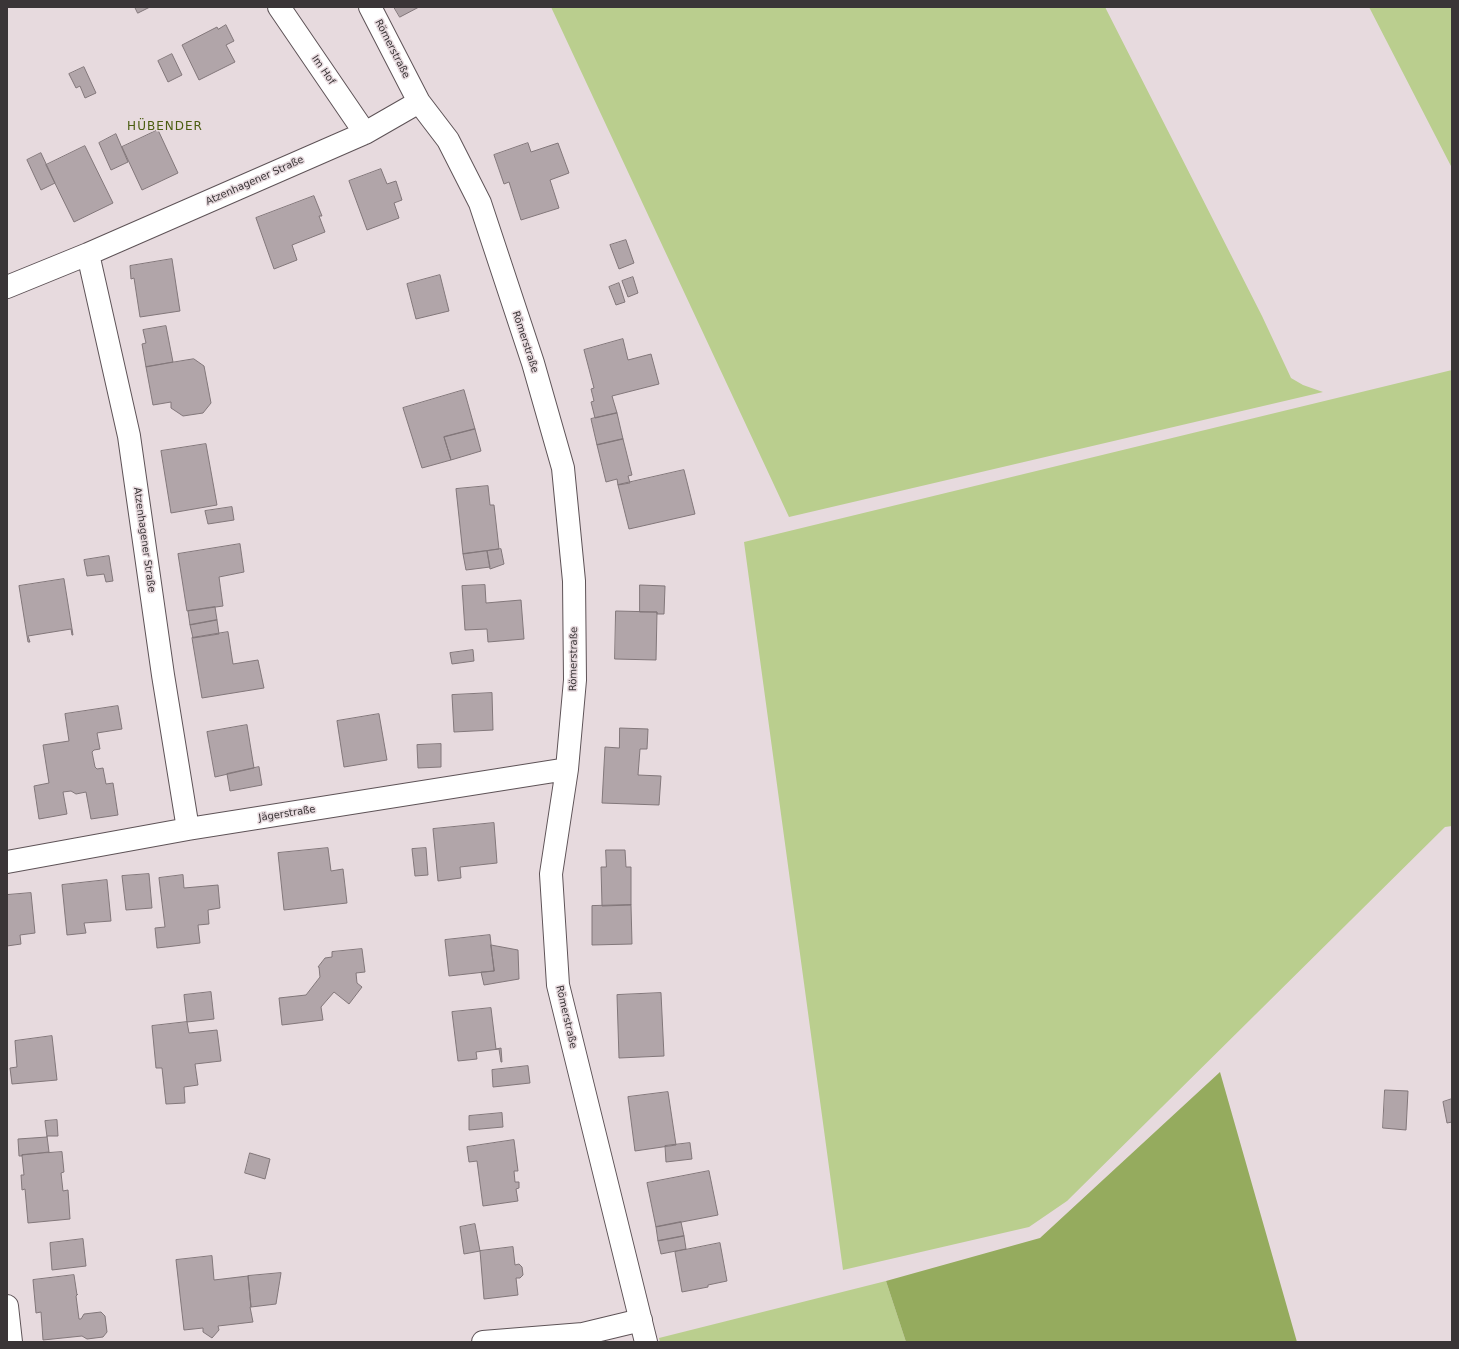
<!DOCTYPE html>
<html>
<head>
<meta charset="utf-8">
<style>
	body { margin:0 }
	#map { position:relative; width:1459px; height:1349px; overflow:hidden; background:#e7dade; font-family:"DejaVu Sans",sans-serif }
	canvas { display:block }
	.frame { position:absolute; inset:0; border:8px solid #3a3537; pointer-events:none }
</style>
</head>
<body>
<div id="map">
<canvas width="1459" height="1349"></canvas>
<div class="frame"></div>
</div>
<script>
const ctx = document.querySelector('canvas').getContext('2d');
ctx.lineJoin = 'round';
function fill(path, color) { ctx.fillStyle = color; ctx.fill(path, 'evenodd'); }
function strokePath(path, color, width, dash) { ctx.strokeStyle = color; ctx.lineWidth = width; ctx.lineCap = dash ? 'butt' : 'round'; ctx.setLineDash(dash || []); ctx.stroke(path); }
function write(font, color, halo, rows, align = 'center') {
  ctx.font = font + ' "DejaVu Sans",sans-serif'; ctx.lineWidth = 3; ctx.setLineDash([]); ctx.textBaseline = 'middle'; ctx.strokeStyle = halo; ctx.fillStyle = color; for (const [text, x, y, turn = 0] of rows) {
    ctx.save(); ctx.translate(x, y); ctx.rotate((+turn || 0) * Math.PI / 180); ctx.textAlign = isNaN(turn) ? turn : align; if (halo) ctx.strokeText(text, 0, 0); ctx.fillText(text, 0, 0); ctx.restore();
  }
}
const green = new Path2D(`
	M 551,7 L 1105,7 L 1262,316 L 1291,378 L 1303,385 L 1323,392 L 789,517 Z
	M 1369,7 L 1452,7 L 1452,168 Z
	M 1452,370 L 1452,826 L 1445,827 L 1067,1201 L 1029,1227 L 843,1270 L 744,542 Z
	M 886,1281 L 906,1342 L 660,1342 L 659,1338 Z`);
const forest = new Path2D(`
	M 1220,1072 L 1297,1342 L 906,1342 L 886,1281 L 1040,1238 Z`);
const building = new Path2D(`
	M 135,7 L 150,7 L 138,13 Z
	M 394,7 L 419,7 L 400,17 Z
	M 226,25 L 234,41 L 226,45 L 235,62 L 199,80 L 182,45 L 217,27 L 218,29 Z
	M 172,54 L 182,75 L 168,82 L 158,61 Z
	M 84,67 L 96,93 L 85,98 L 80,86 L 76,88 L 69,74 Z
	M 158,130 L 178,173 L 142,190 L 122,147 Z
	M 116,134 L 128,162 L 111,170 L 99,143 Z
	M 528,143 L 531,152 L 558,143 L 569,173 L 550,180 L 559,208 L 521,220 L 509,182 L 504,184 L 494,155 Z
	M 85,146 L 113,203 L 74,222 L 46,165 Z
	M 41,153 L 55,183 L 41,190 L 27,160 Z
	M 381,169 L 387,184 L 396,181 L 402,200 L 394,203 L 399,218 L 367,230 L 349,181 Z
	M 314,196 L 322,216 L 319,216 L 325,232 L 292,245 L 297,260 L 274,269 L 256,218 Z
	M 626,240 L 634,263 L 619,269 L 610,245 Z
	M 172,259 L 180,311 L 140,317 L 134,278 L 131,279 L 130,266 Z
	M 440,275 L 449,311 L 416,319 L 407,284 Z
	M 633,277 L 638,293 L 628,297 L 622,281 Z
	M 619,283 L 625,302 L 616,305 L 609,287 Z
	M 166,326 L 173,362 L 146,367 L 142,344 L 146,343 L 143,330 Z
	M 623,339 L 628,360 L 651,354 L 659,384 L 612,396 L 617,413 L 595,418 L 591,402 L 594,401 L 591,389 L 594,388 L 584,350 Z
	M 194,359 L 204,366 L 211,403 L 203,413 L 183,416 L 171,408 L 171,402 L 153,405 L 146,367 Z
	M 464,390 L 475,429 L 444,437 L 451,460 L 422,468 L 403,408 Z
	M 617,413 L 623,439 L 597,445 L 591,419 Z
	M 475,429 L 481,451 L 451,460 L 444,437 Z
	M 623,439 L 632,475 L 628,476 L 630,483 L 618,485 L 617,479 L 606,482 L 597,445 Z
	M 206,444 L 217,505 L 171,513 L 161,451 Z
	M 684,470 L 695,514 L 629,529 L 618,485 Z
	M 488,486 L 490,505 L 494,505 L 499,549 L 463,554 L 456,489 Z
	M 232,507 L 234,520 L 208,524 L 205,511 Z
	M 240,544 L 244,572 L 219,577 L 223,606 L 187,611 L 178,554 Z
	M 501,549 L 504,564 L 490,569 L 487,551 Z
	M 487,551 L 490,567 L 466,570 L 463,554 Z
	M 109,556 L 113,581 L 106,582 L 104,574 L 87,576 L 84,560 Z
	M 64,579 L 73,635 L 72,635 L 71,629 L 28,636 L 30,642 L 28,642 L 19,586 Z
	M 485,585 L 486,603 L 521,600 L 524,639 L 488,642 L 487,629 L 465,630 L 462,586 Z
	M 640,585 L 665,586 L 664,614 L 657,614 L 657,612 L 640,612 Z
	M 215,607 L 217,620 L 190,625 L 188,611 Z
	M 616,611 L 657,612 L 656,660 L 615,659 Z
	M 217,620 L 219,634 L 193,638 L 190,625 Z
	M 228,632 L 233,664 L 258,660 L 264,688 L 202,698 L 192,638 Z
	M 473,650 L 474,661 L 452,664 L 450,653 Z
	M 492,693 L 493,730 L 454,732 L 452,695 Z
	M 118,706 L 122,729 L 97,733 L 100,749 L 94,750 L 92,752 L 95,767 L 97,769 L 103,768 L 106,784 L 113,783 L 118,815 L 91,819 L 86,792 L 76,794 L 71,791 L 63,792 L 67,814 L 39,819 L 34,786 L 49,783 L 43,745 L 69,741 L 65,714 Z
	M 379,714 L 387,760 L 344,767 L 337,721 Z
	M 247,725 L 254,768 L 215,777 L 207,732 Z
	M 620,728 L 648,729 L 647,749 L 640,749 L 638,775 L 661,776 L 659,805 L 602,803 L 605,747 L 619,748 Z
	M 441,744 L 441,767 L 418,768 L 417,745 Z
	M 259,767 L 262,785 L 230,791 L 227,774 Z
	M 494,823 L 497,863 L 460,867 L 461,878 L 438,881 L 433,829 Z
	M 328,848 L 331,871 L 343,869 L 347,903 L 284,910 L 278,853 Z
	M 426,848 L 428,875 L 415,876 L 412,849 Z
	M 606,850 L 625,850 L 626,867 L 631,867 L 631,905 L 602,906 L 601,867 L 606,867 Z
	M 149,874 L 152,908 L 126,910 L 122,876 Z
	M 183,875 L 184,888 L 218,885 L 220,908 L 208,910 L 209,924 L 198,925 L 200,943 L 157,948 L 155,928 L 165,927 L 159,878 Z
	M 107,880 L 111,921 L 84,923 L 86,933 L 67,935 L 62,885 Z
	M 31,893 L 35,933 L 20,935 L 21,944 L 7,946 L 7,895 Z
	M 631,905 L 632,944 L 592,945 L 592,906 Z
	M 490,935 L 494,971 L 449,976 L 445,940 Z
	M 491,945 L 518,950 L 519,979 L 484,985 L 481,972 L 494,971 Z
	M 362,949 L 365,972 L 356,973 L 357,983 L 362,987 L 349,1004 L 334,992 L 321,1007 L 323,1020 L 282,1025 L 279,998 L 306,995 L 320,977 L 319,967 L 318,967 L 325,958 L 332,957 L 332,952 Z
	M 211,992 L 214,1019 L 187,1022 L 184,995 Z
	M 661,993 L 664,1056 L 619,1058 L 617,995 Z
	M 491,1008 L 496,1049 L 501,1048 L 502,1062 L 501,1062 L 499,1049 L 476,1052 L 477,1059 L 458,1061 L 452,1012 Z
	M 187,1022 L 189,1033 L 217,1030 L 221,1061 L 195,1064 L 198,1085 L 184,1087 L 185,1103 L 166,1104 L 162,1068 L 156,1068 L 152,1026 Z
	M 52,1036 L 57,1080 L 12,1084 L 10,1068 L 17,1067 L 15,1041 Z
	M 528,1066 L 530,1083 L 493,1087 L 492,1070 Z
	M 1385,1090 L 1408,1091 L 1406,1130 L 1383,1128 Z
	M 668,1092 L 676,1145 L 635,1151 L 628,1097 Z
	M 1452,1099 L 1452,1122 L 1447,1123 L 1443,1102 Z
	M 502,1113 L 503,1127 L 469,1130 L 469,1116 Z
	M 57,1120 L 58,1136 L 47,1136 L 49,1152 L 22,1155 L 22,1156 L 19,1156 L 18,1139 L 47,1137 L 45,1121 Z
	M 514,1140 L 518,1171 L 514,1171 L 515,1182 L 519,1182 L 519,1188 L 516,1189 L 518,1201 L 483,1206 L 477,1161 L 469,1162 L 467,1147 Z
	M 690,1143 L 692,1159 L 666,1162 L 665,1146 Z
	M 62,1152 L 64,1172 L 61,1173 L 63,1191 L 68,1190 L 70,1219 L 28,1223 L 25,1189 L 22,1190 L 21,1175 L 24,1175 L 22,1155 Z
	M 250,1153 L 270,1159 L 265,1179 L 245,1173 Z
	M 709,1171 L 718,1215 L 656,1227 L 647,1183 Z
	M 681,1222 L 684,1236 L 658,1241 L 656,1227 Z
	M 475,1224 L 480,1251 L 464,1254 L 460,1227 Z
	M 684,1236 L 686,1249 L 661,1254 L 658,1241 Z
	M 83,1239 L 86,1266 L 52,1270 L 50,1243 Z
	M 720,1243 L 727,1281 L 708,1285 L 708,1287 L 682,1292 L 675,1252 Z
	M 513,1247 L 515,1265 L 519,1264 L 522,1267 L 523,1275 L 520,1278 L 516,1278 L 518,1295 L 484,1299 L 480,1251 Z
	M 212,1256 L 214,1280 L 248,1276 L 251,1307 L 250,1307 L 253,1322 L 218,1326 L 219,1330 L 212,1338 L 203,1332 L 203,1328 L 184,1330 L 176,1260 Z
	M 281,1273 L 276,1304 L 251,1307 L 248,1276 Z
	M 74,1275 L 77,1295 L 78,1294 L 76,1296 L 79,1319 L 81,1319 L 84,1314 L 101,1312 L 105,1316 L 107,1332 L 103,1337 L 87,1339 L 82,1336 L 43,1340 L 41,1312 L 36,1313 L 33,1280 Z`);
const minor = new Path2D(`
	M 279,7 L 365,133
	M 370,7 L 419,102 L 448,140 L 480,203 L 533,363 L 563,468 L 574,581 L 575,680 L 567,769 L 551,874 L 558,985 L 646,1342
	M 7,287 L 88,254
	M 188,829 L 163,675 L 129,436 L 88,254 L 365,133 L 419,102
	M 7,862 L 188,829 L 567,769
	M 7,1306 L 11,1342
	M 483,1342 L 583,1334 L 641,1320`);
const streetNames = [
	["Römerstraße",392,49,63],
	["Im Hof",323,70,55],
	["Atzenhagener Straße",255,181,-24],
	["Römerstraße",525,342,72],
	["Atzenhagener Straße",144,540,82],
	["Römerstraße",574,659,-89],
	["Jägerstraße",287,814,-9],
	["Römerstraße",566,1017,77]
];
const quarterNames = [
	["HÜBENDER",165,127]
];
fill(green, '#bace8e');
fill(forest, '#95ab5e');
fill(building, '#b1a5a9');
strokePath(building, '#82777a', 1);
strokePath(minor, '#5e5357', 24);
strokePath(minor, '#fff', 22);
write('10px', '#3a3537', '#e7dade', streetNames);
ctx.letterSpacing = '1px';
write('12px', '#4b5d11', '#e7dade', quarterNames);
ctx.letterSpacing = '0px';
</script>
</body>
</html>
